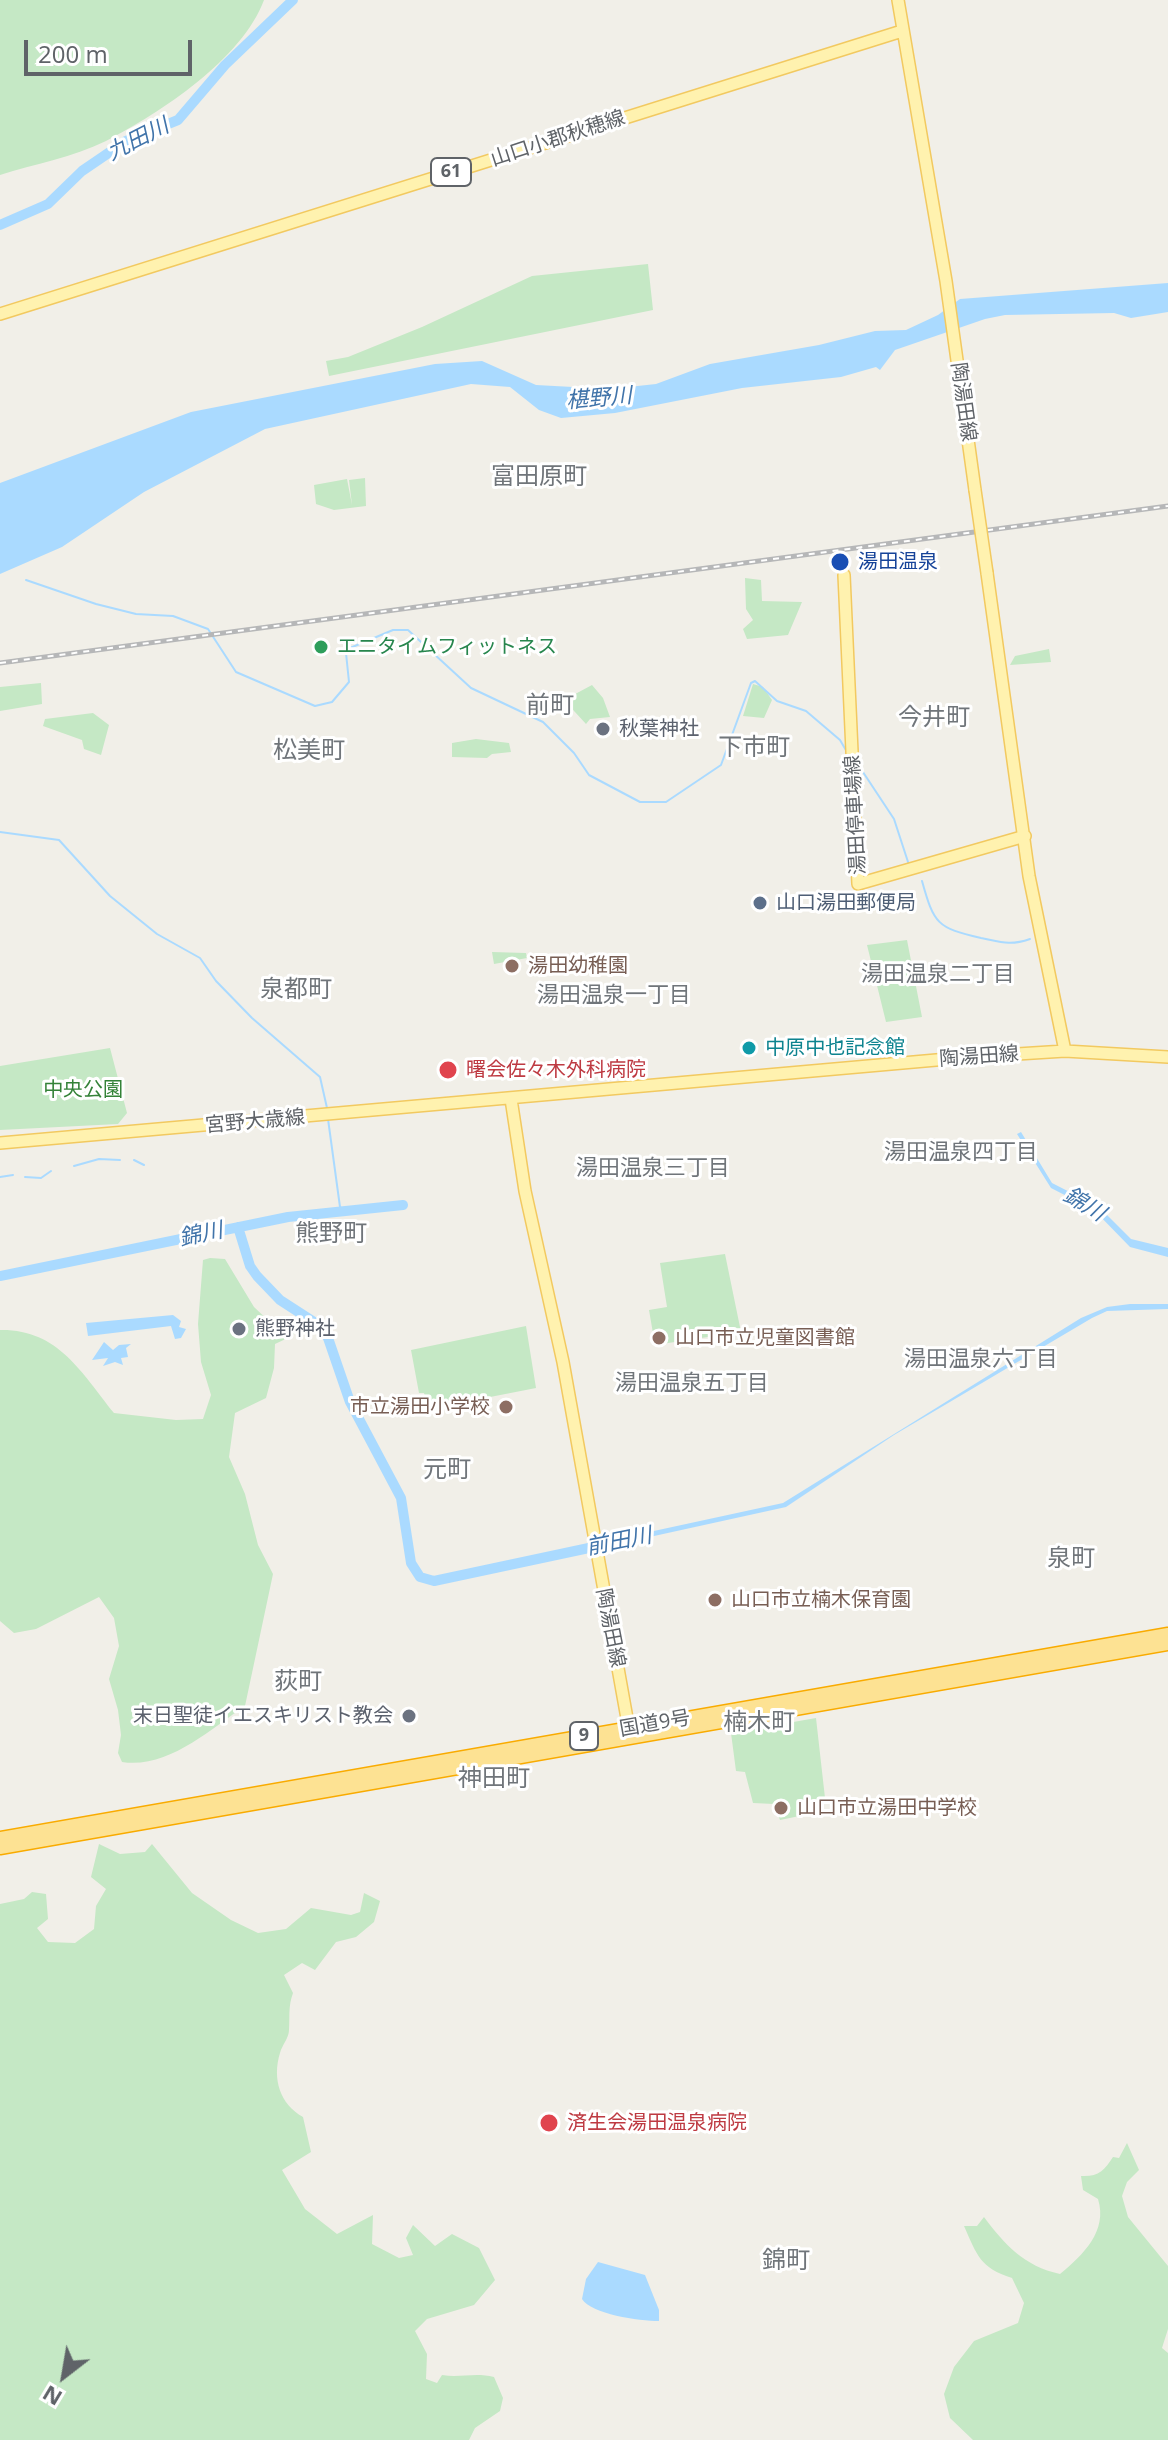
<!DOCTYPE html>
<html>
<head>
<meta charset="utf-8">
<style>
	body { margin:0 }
	#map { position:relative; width:1168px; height:2440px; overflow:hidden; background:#f1efe8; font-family:"Open Sans",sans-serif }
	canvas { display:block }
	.north { position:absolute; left:24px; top:2336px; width:80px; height:80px; -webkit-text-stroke:6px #fff; paint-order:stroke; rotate:211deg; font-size:22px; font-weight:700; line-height:32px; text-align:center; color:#5f6368 }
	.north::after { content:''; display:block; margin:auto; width:28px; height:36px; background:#5f6368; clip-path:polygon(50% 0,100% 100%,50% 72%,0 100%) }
	.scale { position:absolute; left:24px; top:40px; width:168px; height:36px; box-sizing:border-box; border:4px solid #5f6368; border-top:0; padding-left:10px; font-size:24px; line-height:28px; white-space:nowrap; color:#5f6368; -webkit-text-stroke:6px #fff; paint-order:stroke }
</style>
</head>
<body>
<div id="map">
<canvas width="1168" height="2440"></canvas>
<div class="north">N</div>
<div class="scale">200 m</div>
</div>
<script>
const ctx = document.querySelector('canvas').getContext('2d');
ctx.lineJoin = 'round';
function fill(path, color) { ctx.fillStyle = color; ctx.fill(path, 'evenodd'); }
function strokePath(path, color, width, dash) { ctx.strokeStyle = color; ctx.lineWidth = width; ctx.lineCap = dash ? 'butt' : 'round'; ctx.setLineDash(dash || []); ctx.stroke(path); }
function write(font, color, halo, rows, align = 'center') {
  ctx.font = font + ' "Open Sans","Noto Sans JP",sans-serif'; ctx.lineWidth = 6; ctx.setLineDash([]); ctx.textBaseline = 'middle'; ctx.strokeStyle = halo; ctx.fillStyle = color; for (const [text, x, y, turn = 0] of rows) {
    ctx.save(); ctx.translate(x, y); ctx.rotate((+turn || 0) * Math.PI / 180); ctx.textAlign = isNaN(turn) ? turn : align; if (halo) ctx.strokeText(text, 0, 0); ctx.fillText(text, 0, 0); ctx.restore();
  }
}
const green = new Path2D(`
	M 0,0 L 264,0 C 242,59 162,112 106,141 C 74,157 34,164 0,175 Z
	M 648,264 L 653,310 L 329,376 L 326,361 L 348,357 L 422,327 L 532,276 Z
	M 365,478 L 366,506 L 334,510 L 316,504 L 314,485 L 347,479 L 352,505 L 349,480 Z
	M 745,578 L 761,580 L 762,601 L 802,602 L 788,635 L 747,639 L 743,629 L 753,620 L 746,609 Z
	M 1049,649 L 1051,662 L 1010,665 L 1015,656 Z
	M 41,683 L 42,704 L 0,711 L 0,687 Z
	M 753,684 L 763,687 L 772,700 L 764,718 L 743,716 Z
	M 592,685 L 603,698 L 610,717 L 590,719 L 586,724 L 564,700 Z
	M 93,713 L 109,725 L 101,755 L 84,749 L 82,740 L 43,726 L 45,719 Z
	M 476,739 L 509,743 L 511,752 L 492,754 L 487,758 L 452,757 L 452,743 Z
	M 907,940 L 922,1017 L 886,1022 L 867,945 Z
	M 492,952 L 526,953 L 527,958 L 494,964 Z
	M 110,1048 L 127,1113 L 118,1124 L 0,1130 L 0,1066 Z
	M 725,1254 L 741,1332 L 655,1345 L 649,1310 L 667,1307 L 660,1263 Z
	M 210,1258 L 225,1259 L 254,1307 L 271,1323 L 297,1330 L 292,1336 L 275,1344 L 274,1368 L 266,1398 L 235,1413 L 229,1457 L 245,1494 L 258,1545 L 273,1574 L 245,1706 C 209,1730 168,1769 122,1762 L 118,1753 L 121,1735 L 118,1710 L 109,1679 L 119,1646 L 114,1618 L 99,1597 L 36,1629 L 14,1633 L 0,1621 L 0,1330 C 58,1329 81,1372 114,1413 L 176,1420 L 203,1419 L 211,1395 L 201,1362 L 198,1324 L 203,1260 Z
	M 526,1326 L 536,1388 L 429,1409 L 424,1393 L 419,1393 L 411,1350 Z
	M 816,1718 L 825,1798 L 822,1802 L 824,1811 L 780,1820 L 774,1804 L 753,1803 L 745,1772 L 736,1771 L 731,1733 Z
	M 99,1844 L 120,1854 L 145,1852 L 152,1844 L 192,1893 L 231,1920 L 258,1933 L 286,1929 L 311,1908 L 351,1915 L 360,1912 L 364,1893 L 380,1901 L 374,1922 L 356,1937 L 336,1942 L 315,1970 L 302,1963 L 284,1975 L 293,1993 C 288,2007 290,2015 289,2030 C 289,2038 282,2045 280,2053 C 272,2079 280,2104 303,2117 L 311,2152 L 282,2170 L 305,2209 L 337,2234 L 373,2215 L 372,2244 L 399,2258 L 413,2255 L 406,2238 L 413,2225 L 435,2246 L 452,2234 L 479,2248 L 495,2280 L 474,2305 L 427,2319 L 415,2331 L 427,2354 L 426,2379 L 437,2383 L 442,2375 C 461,2378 475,2372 494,2377 L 503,2398 L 500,2411 L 475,2428 L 469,2440 L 0,2440 L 0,1904 L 24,1899 L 32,1892 L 46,1894 L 48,1919 L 37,1928 L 48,1942 L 75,1943 L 94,1929 L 96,1906 L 106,1889 L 91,1877 Z
	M 1127,2143 L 1139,2170 L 1127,2182 L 1122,2196 L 1128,2217 L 1168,2266 L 1168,2329 L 1162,2348 L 1168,2353 L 1168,2440 L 973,2440 L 950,2418 L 944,2394 L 954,2367 L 974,2341 L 1018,2323 L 1024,2303 L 1012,2278 C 980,2268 977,2255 964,2226 L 977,2226 L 984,2217 C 1005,2245 1024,2266 1060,2274 C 1083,2255 1108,2231 1098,2199 L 1083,2190 L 1081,2176 C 1098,2177 1104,2171 1113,2157 L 1119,2158 Z`);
const water = new Path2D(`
	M 1168,283 L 1168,312 L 1131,318 L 1114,313 L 1005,315 L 985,319 L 895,350 L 880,370 L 876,367 L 841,377 L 742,388 L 615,413 L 561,418 L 539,410 L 510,387 L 471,384 L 265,429 L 144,492 L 62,547 L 0,574 L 0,483 L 191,412 L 435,364 L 482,361 L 536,385 L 610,389 L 656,384 L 710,364 L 819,345 L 875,331 L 906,330 L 938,315 L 960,299 Z
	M 1021,1132 L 1052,1183 L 1099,1207 L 1131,1239 L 1168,1248 L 1168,1257 L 1130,1247 L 1094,1210 L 1051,1188 L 1017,1134 Z
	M 1130,1304 L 1168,1304 L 1168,1309 L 1107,1311 L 1092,1318 L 894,1435 L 786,1507 L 604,1547 L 603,1542 L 783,1503 L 1081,1318 L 1107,1307 Z
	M 173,1315 L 181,1321 L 179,1327 L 186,1329 L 181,1338 L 175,1339 L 171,1326 L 88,1336 L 86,1323 Z
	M 104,1342 L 113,1350 L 119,1345 L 131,1344 L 126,1348 L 128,1357 L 121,1358 L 123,1365 L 115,1362 L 103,1366 L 108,1358 L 92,1360 Z
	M 598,2262 L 645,2275 L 659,2310 L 659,2321 C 639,2321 591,2314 582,2299 L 586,2279 Z`);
const stream = new Path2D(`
	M 26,580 L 96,604 L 136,614 L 173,616 L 208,629 L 236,672 L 315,706 L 332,702 L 349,682 L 346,653 L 350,648 L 393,630 L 408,630 L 471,688 L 543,722 L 574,753 L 589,775 L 640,802 L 666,802 L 721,765 L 751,683 L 755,681 L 777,701 L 806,711 L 840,740 L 847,752
	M 857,763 L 894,819 L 909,865
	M 0,832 L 59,840 L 110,896 L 157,934 L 200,958 L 216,981 L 252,1018 L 320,1077 L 327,1108
	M 922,881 C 934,924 937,928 981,938 C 1001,942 1010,946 1030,939
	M 328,1119 L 340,1207 L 349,1212
	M 134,1160 L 144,1165
	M 74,1166 L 99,1159 L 120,1160
	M 0,1177 L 13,1175
	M 25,1177 L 41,1178 L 51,1171`);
const river = new Path2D(`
	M 0,225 L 48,204 L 82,171 L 126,141 L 178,120 L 225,65 L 293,0
	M 238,1227 L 250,1266 L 257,1276 L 280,1300 L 314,1322 L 328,1338 L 350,1402 L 401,1498 L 411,1563 L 420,1577 L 434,1581 L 617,1542
	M 0,1276 L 288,1217 L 403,1205`);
const major = new Path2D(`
	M 898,0 L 946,281 L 975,490
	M 0,314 L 902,31
	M 987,573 L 1029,876 L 1065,1051
	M 844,575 L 858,884 L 1025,836
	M 511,1099 L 525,1191 L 563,1362 L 630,1735
	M 0,1143 L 970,1057 L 1065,1051 L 1168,1057`);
const highway = new Path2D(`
	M 0,1838 L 1168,1634
	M 0,1848 L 1168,1644`);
const rail = new Path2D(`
	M 0,663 L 1168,506`);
const majorBridge = new Path2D(`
	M 975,490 L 987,573`);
const markers = [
	[840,562,10,"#1a4fb4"],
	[321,647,8,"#2e9e5b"],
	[603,729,8,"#6b7280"],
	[760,903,8,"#5c6f8a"],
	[512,966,8,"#8d6e63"],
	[749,1048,8,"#0f9aa8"],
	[448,1070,10,"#e0444e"],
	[239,1329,8,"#6b7280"],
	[659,1338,8,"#8d6e63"],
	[506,1407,8,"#8d6e63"],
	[715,1600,8,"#8d6e63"],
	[409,1716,8,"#6b7280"],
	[781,1808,8,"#8d6e63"],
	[549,2123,10,"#e0444e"]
];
const shields = [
	[451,172,40],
	[584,1736,28]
];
const shieldNames = [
	["61",451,172],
	["9",584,1736]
];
const streetNames = [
	["山口小郡秋穂線",558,139,-18],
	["陶湯田線",963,402,82],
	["湯田停車場線",856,815,-93],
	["陶湯田線",979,1057,-4],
	["宮野大歳線",255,1122,-5],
	["陶湯田線",610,1628,79],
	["国道9号",655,1724,-10]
];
const transitNames = [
	["湯田温泉",858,562]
];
const leisureNames = [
	["エニタイムフィットネス",337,647]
];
const worshipNames = [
	["秋葉神社",619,729],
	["熊野神社",255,1329],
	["末日聖徒イエスキリスト教会",393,1716,"right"]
];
const serviceNames = [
	["山口湯田郵便局",776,903]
];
const educationNames = [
	["湯田幼稚園",528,966],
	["山口市立児童図書館",675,1338],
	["市立湯田小学校",490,1407,"right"],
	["山口市立楠木保育園",731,1600],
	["山口市立湯田中学校",797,1808]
];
const cultureNames = [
	["中原中也記念館",765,1048]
];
const healthNames = [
	["曙会佐々木外科病院",466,1070],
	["済生会湯田温泉病院",567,2123]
];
const parkNames = [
	["中央公園",83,1090]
];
const waterNames = [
	["九田川",138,140,-27],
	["椹野川",599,399,-5],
	["錦川",1084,1205,31],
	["錦川",201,1235,-12],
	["前田川",619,1542,-11]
];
const neighbourhoodNames = [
	["湯田温泉二丁目",938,975],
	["湯田温泉一丁目",614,996],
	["湯田温泉四丁目",961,1153],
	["湯田温泉三丁目",653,1169],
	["湯田温泉六丁目",981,1360],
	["湯田温泉五丁目",692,1384]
];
const quarterNames = [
	["富田原町",539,477],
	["前町",550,706],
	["今井町",934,718],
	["下市町",754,748],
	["松美町",309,751],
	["泉都町",296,990],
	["熊野町",331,1234],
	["元町",447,1470],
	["泉町",1071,1559],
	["荻町",298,1682],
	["楠木町",759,1723],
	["神田町",494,1779],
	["錦町",786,2261]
];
fill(green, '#c5e8c5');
fill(water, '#aadaff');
strokePath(stream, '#aadaff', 2);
strokePath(river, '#aadaff', 10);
strokePath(major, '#f2c960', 14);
strokePath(highway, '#f9ab00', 15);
strokePath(major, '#fff2af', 11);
strokePath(highway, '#fde293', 12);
strokePath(rail, '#b6b7b8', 5);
strokePath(rail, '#fff', 2, [6]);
strokePath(majorBridge, '#f2c960', 14, []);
strokePath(majorBridge, '#fff2af', 11);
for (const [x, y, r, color] of markers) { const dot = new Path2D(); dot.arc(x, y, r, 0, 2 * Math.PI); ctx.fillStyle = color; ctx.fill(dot); strokePath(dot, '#fff', 3); }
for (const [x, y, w] of shields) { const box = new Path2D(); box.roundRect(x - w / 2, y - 14, w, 28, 6); ctx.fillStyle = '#fff'; ctx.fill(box); strokePath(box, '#5f6368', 2); }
write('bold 18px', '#5f6368', null, shieldNames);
write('20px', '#5f6368', '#fff', streetNames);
write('20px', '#164399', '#fff', transitNames, 'left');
write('20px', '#27864d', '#fff', leisureNames, 'left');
write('20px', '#5b616d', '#fff', worshipNames, 'left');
write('20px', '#4e5e75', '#fff', serviceNames, 'left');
write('20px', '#785e54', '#fff', educationNames, 'left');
write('20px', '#0d838f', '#fff', cultureNames, 'left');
write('20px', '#be3a42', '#fff', healthNames, 'left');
write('20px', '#348238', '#fff', parkNames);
write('italic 22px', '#4174aa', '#fff', waterNames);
write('22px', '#70757a', '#fff', neighbourhoodNames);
write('24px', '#70757a', '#fff', quarterNames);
</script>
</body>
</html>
